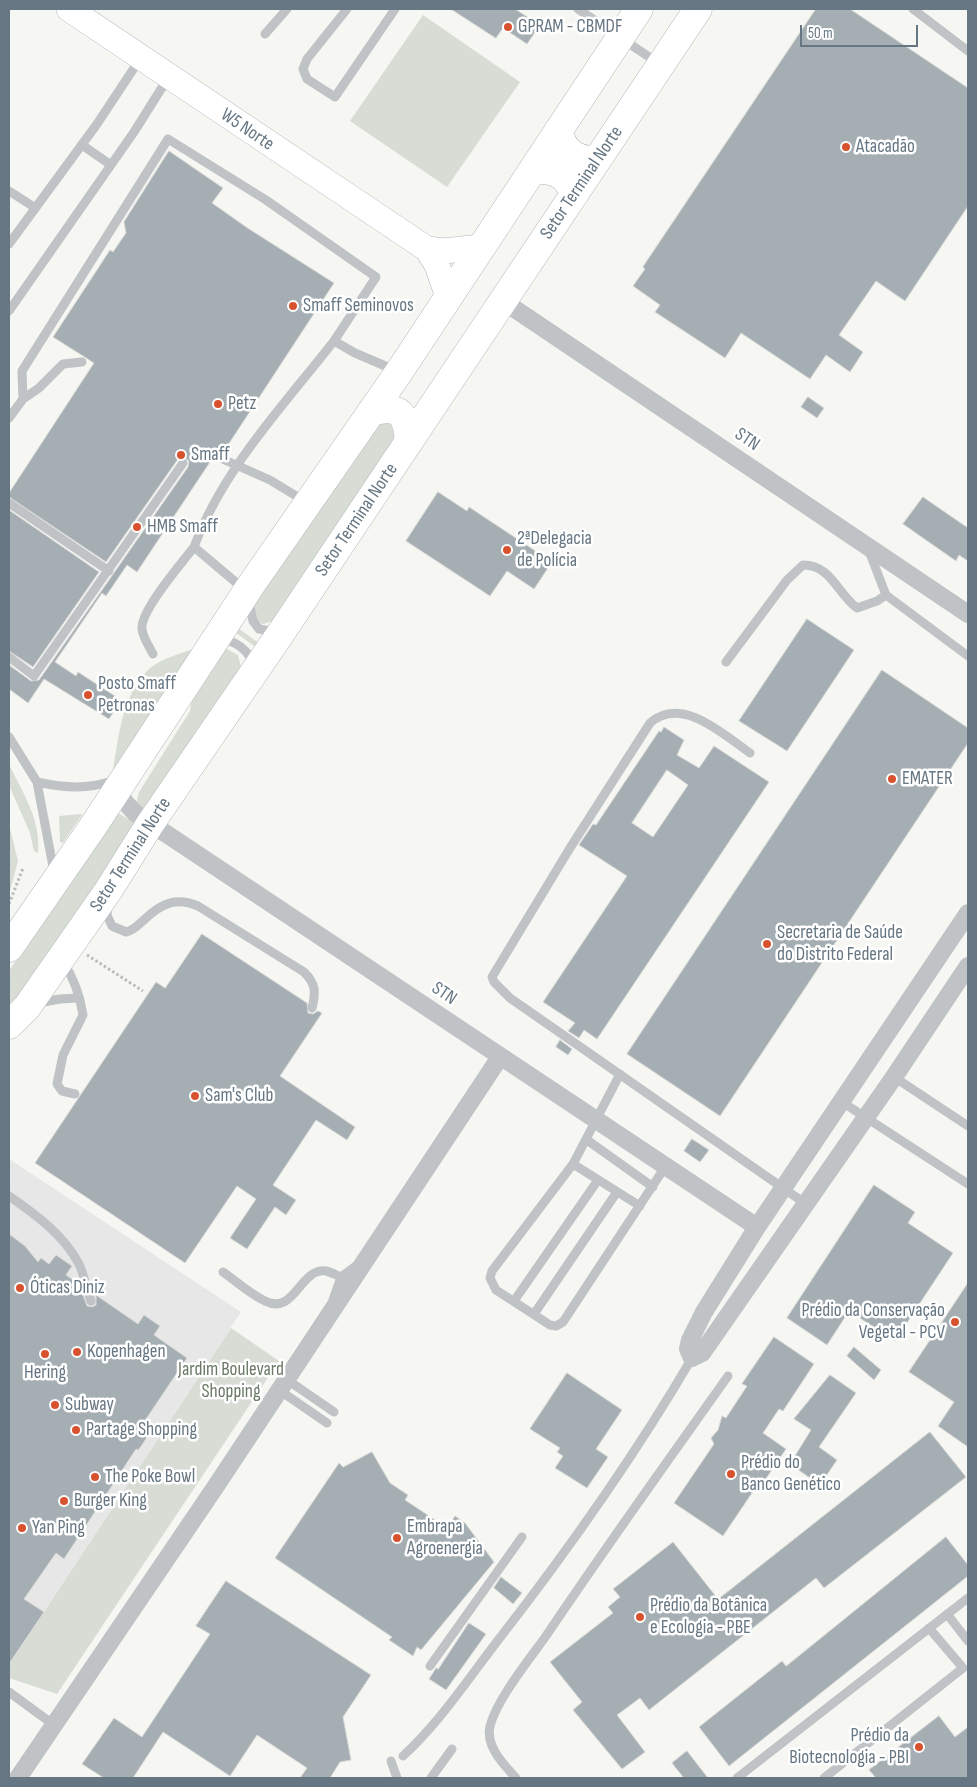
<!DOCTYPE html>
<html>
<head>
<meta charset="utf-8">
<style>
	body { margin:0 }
	#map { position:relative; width:977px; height:1787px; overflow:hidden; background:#f6f6f2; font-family:"Sofia Sans Condensed",sans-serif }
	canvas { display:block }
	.frame { position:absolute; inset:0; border:10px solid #667682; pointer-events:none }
	.scale { position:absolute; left:800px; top:25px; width:118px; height:22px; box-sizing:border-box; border:2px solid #667682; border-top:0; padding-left:6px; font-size:15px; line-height:18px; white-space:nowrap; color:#667682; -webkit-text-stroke:4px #fff; paint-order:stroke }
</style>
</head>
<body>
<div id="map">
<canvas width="977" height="1787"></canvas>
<div class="frame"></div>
<div class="scale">50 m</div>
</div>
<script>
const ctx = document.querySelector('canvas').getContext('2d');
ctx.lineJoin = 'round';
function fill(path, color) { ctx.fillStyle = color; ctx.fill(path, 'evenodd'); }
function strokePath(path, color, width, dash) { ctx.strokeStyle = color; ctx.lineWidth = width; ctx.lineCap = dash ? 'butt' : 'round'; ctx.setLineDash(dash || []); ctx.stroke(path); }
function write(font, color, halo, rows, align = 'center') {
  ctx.font = font + ' "Sofia Sans Condensed",sans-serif'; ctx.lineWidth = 5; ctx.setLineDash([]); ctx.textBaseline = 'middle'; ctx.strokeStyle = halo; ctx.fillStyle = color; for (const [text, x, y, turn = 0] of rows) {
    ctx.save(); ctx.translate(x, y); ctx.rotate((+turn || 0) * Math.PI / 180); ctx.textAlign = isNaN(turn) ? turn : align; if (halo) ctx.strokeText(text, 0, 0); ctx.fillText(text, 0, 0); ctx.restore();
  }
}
const built = new Path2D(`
	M 9,1159 L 241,1312 L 9,1665 Z`);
const green = new Path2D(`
	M 423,15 L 520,82 L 447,187 L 350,121 Z
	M 386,417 L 398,433 L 276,620 L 263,624 L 257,621 L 251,609 L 378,419 Z
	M 238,628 L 260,644 L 257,648 L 235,632 Z
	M 195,648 L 113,770 C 119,735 122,695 149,669 C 161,658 181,654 195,648 Z
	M 227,649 L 238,655 L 241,667 L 149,812 L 136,804 L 139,792 L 190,711 L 192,697 L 223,651 Z
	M 9,764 C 23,794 41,819 38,853 L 34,851 L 30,833 L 9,785 Z
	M 116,812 L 139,825 L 9,1012 L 9,971 Z
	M 81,814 L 82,815 L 63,843 L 60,842 L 59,816 Z
	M 9,825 L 18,861 L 9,895 Z
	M 231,1328 L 279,1361 L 57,1694 L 9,1678 L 9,1665 Z`);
const building = new Path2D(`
	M 451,9 L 515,9 L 540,25 L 527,44 L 503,28 L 496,38 Z
	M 816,9 L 850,9 L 968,88 L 968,206 L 905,301 L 876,281 L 839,335 L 863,352 L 850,372 L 826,355 L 810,379 L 741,333 L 725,358 L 655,312 L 660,305 L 633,286 L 645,269 L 643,267 Z
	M 169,151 L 223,188 L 212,203 L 249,229 L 334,283 L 226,448 L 221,445 L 213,454 L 212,459 L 137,572 L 127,565 L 106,596 L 102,593 L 55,662 L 76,676 L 78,672 L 121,700 L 109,719 L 44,679 L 28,703 L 9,689 L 9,665 L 31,681 L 39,680 L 188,467 L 189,461 L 184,457 L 178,459 L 106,562 L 9,497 L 9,493 L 94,363 L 53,337 L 110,250 L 113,252 L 126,233 L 124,222 Z
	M 808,397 L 824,408 L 817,418 L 801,407 Z
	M 438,492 L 467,511 L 469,507 L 552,562 L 534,589 L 507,571 L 490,596 L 406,541 Z
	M 923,497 L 968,528 L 968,561 L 959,555 L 956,561 L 903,524 Z
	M 9,510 L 99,572 L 33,667 L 9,651 Z
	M 807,619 L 854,650 L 787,751 L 739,721 Z
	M 882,670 L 968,728 L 968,743 L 720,1116 L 627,1054 Z
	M 664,727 L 684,740 L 677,755 L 699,768 L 714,746 L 769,782 L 597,1039 L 584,1030 L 579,1038 L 568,1031 L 575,1023 L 543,1002 L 627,876 L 579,845 L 593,824 L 596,825 L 659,731 L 661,732 ZM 667,770 L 688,785 L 653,837 L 632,823 Z
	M 202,934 L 307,1003 L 308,1013 L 313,1014 L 318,1011 L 322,1013 L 280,1076 L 355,1127 L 347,1140 L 316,1120 L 273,1185 L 296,1200 L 286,1215 L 275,1207 L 247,1249 L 230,1238 L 256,1199 L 237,1186 L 185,1263 L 35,1163 L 156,982 L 165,988 Z
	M 560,1040 L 572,1049 L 568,1055 L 556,1047 Z
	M 692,1139 L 709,1150 L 700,1162 L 684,1151 Z
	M 874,1185 L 915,1212 L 908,1223 L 953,1253 L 895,1341 L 849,1311 L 827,1345 L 787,1318 Z
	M 9,1234 L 25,1246 L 38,1262 L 41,1258 L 49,1264 L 56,1255 L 72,1266 L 66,1275 L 79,1284 L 87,1306 L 92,1307 L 96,1305 L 96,1295 L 138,1324 L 144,1315 L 160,1326 L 154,1335 L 187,1358 L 140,1428 L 149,1434 L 142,1445 L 138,1450 L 136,1449 L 64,1559 L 56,1553 L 24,1599 L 44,1612 L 9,1664 Z
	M 968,1283 L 968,1447 L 938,1426 L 954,1402 L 909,1372 Z
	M 774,1337 L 814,1364 L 783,1411 L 779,1409 L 763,1433 L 786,1449 L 763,1483 L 760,1481 L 723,1536 L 674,1503 L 714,1444 L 711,1438 L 718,1430 L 722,1416 L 726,1418 L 747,1386 L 742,1384 Z
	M 854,1347 L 881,1370 L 874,1380 L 847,1356 Z
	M 567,1373 L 622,1410 L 596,1449 L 608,1457 L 587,1488 L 555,1468 L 563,1456 L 557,1452 L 560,1448 L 530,1429 Z
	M 830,1375 L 856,1393 L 819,1447 L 837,1460 L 820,1485 L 790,1464 L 811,1430 L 794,1419 Z
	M 930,1432 L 966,1477 L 824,1588 L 816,1578 L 649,1710 L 640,1698 L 617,1715 L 645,1752 L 622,1769 L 573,1710 L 582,1702 L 550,1662 L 613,1613 L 608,1607 L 620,1597 L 613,1589 L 673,1542 L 718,1599 Z
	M 372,1452 L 390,1483 L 408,1495 L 405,1500 L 447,1528 L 455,1516 L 465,1523 L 494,1562 L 421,1650 L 417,1647 L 413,1656 L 389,1640 L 392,1637 L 275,1558 L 339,1463 L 343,1467 Z
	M 946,1537 L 968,1565 L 968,1576 L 729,1766 L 699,1727 L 782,1661 L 786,1666 Z
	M 501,1577 L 522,1593 L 513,1604 L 494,1588 Z
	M 226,1581 L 371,1675 L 343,1717 L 351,1760 L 340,1762 L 330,1778 L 300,1778 L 307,1768 L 257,1735 L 230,1776 L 163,1732 L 133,1778 L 104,1778 L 82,1764 L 114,1718 L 142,1737 L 210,1634 L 196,1626 Z
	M 469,1623 L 486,1634 L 446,1690 L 429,1679 L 436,1668 L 438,1669 Z
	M 939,1716 L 955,1737 L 968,1727 L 968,1778 L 876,1778 L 869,1770 Z
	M 687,1751 L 708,1778 L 684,1778 L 675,1767 L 672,1763 Z`);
const path = new Path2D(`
	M 9,904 L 23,868
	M 87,955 L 143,991`);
const lane = new Path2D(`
	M 347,9 L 307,59 L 303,69 L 307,79 L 335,97 L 395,9
	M 578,9 L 658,63
	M 913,9 L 968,51
	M 265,34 L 287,9
	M 82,145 L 111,165
	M 9,191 L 34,207
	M 9,244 L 97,124 L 140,59
	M 9,311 L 134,132 L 168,78
	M 23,399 L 39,388 L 63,364 L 82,362
	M 9,418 L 23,399 L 22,371 L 168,139 L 266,200 L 376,277 L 334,341
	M 218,457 L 270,480 L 306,502
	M 9,503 L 109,571
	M 869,551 L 886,595 L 968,656
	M 245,590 L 194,547 C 223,469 283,406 334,341 L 355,353 L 397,371
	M 249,602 L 253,621 L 259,629 L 275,632
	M 219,639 C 235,640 249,650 254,666
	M 153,654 C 149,646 143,638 142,629 C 140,611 182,563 194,547
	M 9,657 L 34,676 L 183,463
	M 726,662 L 787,580 L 803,565 C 831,565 837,593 857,608 L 877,601 L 886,595
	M 9,737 L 37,782 L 54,872
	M 750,753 C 723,734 681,695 650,723 L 570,848 L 492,977 L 494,982 L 510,998 L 806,1204
	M 37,782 C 65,788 87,790 115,780
	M 108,906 L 107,915 L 112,926 L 126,932 C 135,930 139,924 145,919 C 162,903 176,897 198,906 L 304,972 C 316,984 316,992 312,1008
	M 63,962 C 74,978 80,996 83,1015 L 63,1055 L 57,1084 L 62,1091 L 75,1094
	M 38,1003 L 60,999 L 77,998
	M 620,1074 L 573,1164 L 492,1271 L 490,1278 L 496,1290 L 550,1325 L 556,1326 L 563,1322 L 665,1167
	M 894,1077 L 968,1126
	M 842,1102 L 968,1184
	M 587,1140 L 653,1187
	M 573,1164 L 640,1206
	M 9,1196 C 35,1214 64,1235 79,1264 C 84,1275 87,1289 91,1301
	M 223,1272 C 236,1281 250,1294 265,1301 C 295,1316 299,1268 326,1271 C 331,1272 336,1275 341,1277 L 357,1265
	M 333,1300 L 341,1277
	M 514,1301 L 598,1180
	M 534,1314 L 617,1192
	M 286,1379 L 334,1412
	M 279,1390 L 327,1423
	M 947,1614 L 968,1641
	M 430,1666 L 522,1537
	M 9,1692 L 54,1725
	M 403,1756 C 440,1722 468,1679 499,1639 C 569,1549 634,1457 692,1358
	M 391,1761 L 397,1778
	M 431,1778 L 452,1749
	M 516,1778 C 504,1765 485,1746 490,1726 C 497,1699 529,1660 546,1636 C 605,1548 667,1462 728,1376
	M 737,1778 L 968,1598
	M 824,1778 L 963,1668 L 929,1628`);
const street = new Path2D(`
	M 503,301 L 968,614
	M 121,785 L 123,800 L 135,813 L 757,1227
	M 968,913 L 757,1227 L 704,1312 L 690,1340 L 688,1349 L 692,1358 L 702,1353 L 894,1077 L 968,966
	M 18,1778 L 216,1486 L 500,1057`);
const secondary = new Path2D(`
	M 69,9 L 427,249 L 437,265 L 448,297
	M 427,249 L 444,251 L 481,247`);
const primary = new Path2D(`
	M 558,131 C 564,152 576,161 597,160
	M 532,172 C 552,166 568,175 574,195
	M 371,412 C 401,403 407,416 409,442
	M 9,948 L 92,828 L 251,585 L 399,372 L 639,9
	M 9,1025 L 27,1007 L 108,891 L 150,824 L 283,630 L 698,9`);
const markers = [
	[508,27,5,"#d9522f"],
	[846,147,5,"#d9522f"],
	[293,306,5,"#d9522f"],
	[218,404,5,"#d9522f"],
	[181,455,5,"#d9522f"],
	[137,527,5,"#d9522f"],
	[507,550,5,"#d9522f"],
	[88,695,5,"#d9522f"],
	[892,779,5,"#d9522f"],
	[767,944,5,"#d9522f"],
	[195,1096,5,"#d9522f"],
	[20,1288,5,"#d9522f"],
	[955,1322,5,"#d9522f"],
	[77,1352,5,"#d9522f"],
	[45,1354,5,"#d9522f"],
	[55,1405,5,"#d9522f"],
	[76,1430,5,"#d9522f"],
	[731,1474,5,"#d9522f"],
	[95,1477,5,"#d9522f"],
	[64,1501,5,"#d9522f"],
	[22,1528,5,"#d9522f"],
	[397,1538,5,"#d9522f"],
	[640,1617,5,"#d9522f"],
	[919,1747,5,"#d9522f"]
];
const poiNames = [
	["GPRAM - CBMDF",518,27],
	["Atacadão",856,147],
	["Smaff Seminovos",303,306],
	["Petz",228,404],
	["Smaff",191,455],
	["HMB Smaff",147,527],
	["2ªDelegacia",517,539],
	["de Polícia",517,561],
	["Posto Smaff",98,684],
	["Petronas",98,706],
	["EMATER",902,779],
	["Secretaria de Saúde",777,933],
	["do Distrito Federal",777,955],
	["Sam's Club",205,1096],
	["Óticas Diniz",30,1288],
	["Prédio da Conservação",945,1311,"right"],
	["Vegetal - PCV",945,1333,"right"],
	["Kopenhagen",87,1352],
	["Hering",45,1373,"center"],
	["Subway",65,1405],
	["Partage Shopping",86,1430],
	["Prédio do",741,1463],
	["Banco Genético",741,1485],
	["The Poke Bowl",105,1477],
	["Burger King",74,1501],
	["Embrapa",407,1527],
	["Agroenergia",407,1549],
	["Yan Ping",32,1528],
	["Prédio da Botânica",650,1606],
	["e Ecologia - PBE",650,1628],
	["Prédio da",909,1736,"right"],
	["Biotecnologia - PBI",909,1758,"right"]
];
const streetNames = [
	["W5 Norte",247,130,34],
	["Setor Terminal Norte",582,183,-56],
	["STN",747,440,34],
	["Setor Terminal Norte",357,520,-56],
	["Setor Terminal Norte",131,855,-57],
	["STN",444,994,34]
];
const parkNames = [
	["Jardim Boulevard",231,1370],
	["Shopping",231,1392]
];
fill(built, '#e6e7e6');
fill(green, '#d7dcd4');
fill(building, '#a5aeb3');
strokePath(building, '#d7d7d5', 1);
strokePath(secondary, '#b1b7bb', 26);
strokePath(primary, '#b2b7ba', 29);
strokePath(path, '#b9bcbe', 3, [2.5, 2.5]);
strokePath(lane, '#bfc3c6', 9);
strokePath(street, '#bfc3c6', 18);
strokePath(secondary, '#fff', 25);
strokePath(primary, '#fff', 28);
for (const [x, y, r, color] of markers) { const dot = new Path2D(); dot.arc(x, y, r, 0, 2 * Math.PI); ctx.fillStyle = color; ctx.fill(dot); strokePath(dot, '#fff', 2); }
write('19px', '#667682', '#fff', poiNames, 'left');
write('19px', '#667682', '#fff', streetNames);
write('19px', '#697965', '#fff', parkNames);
</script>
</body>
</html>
